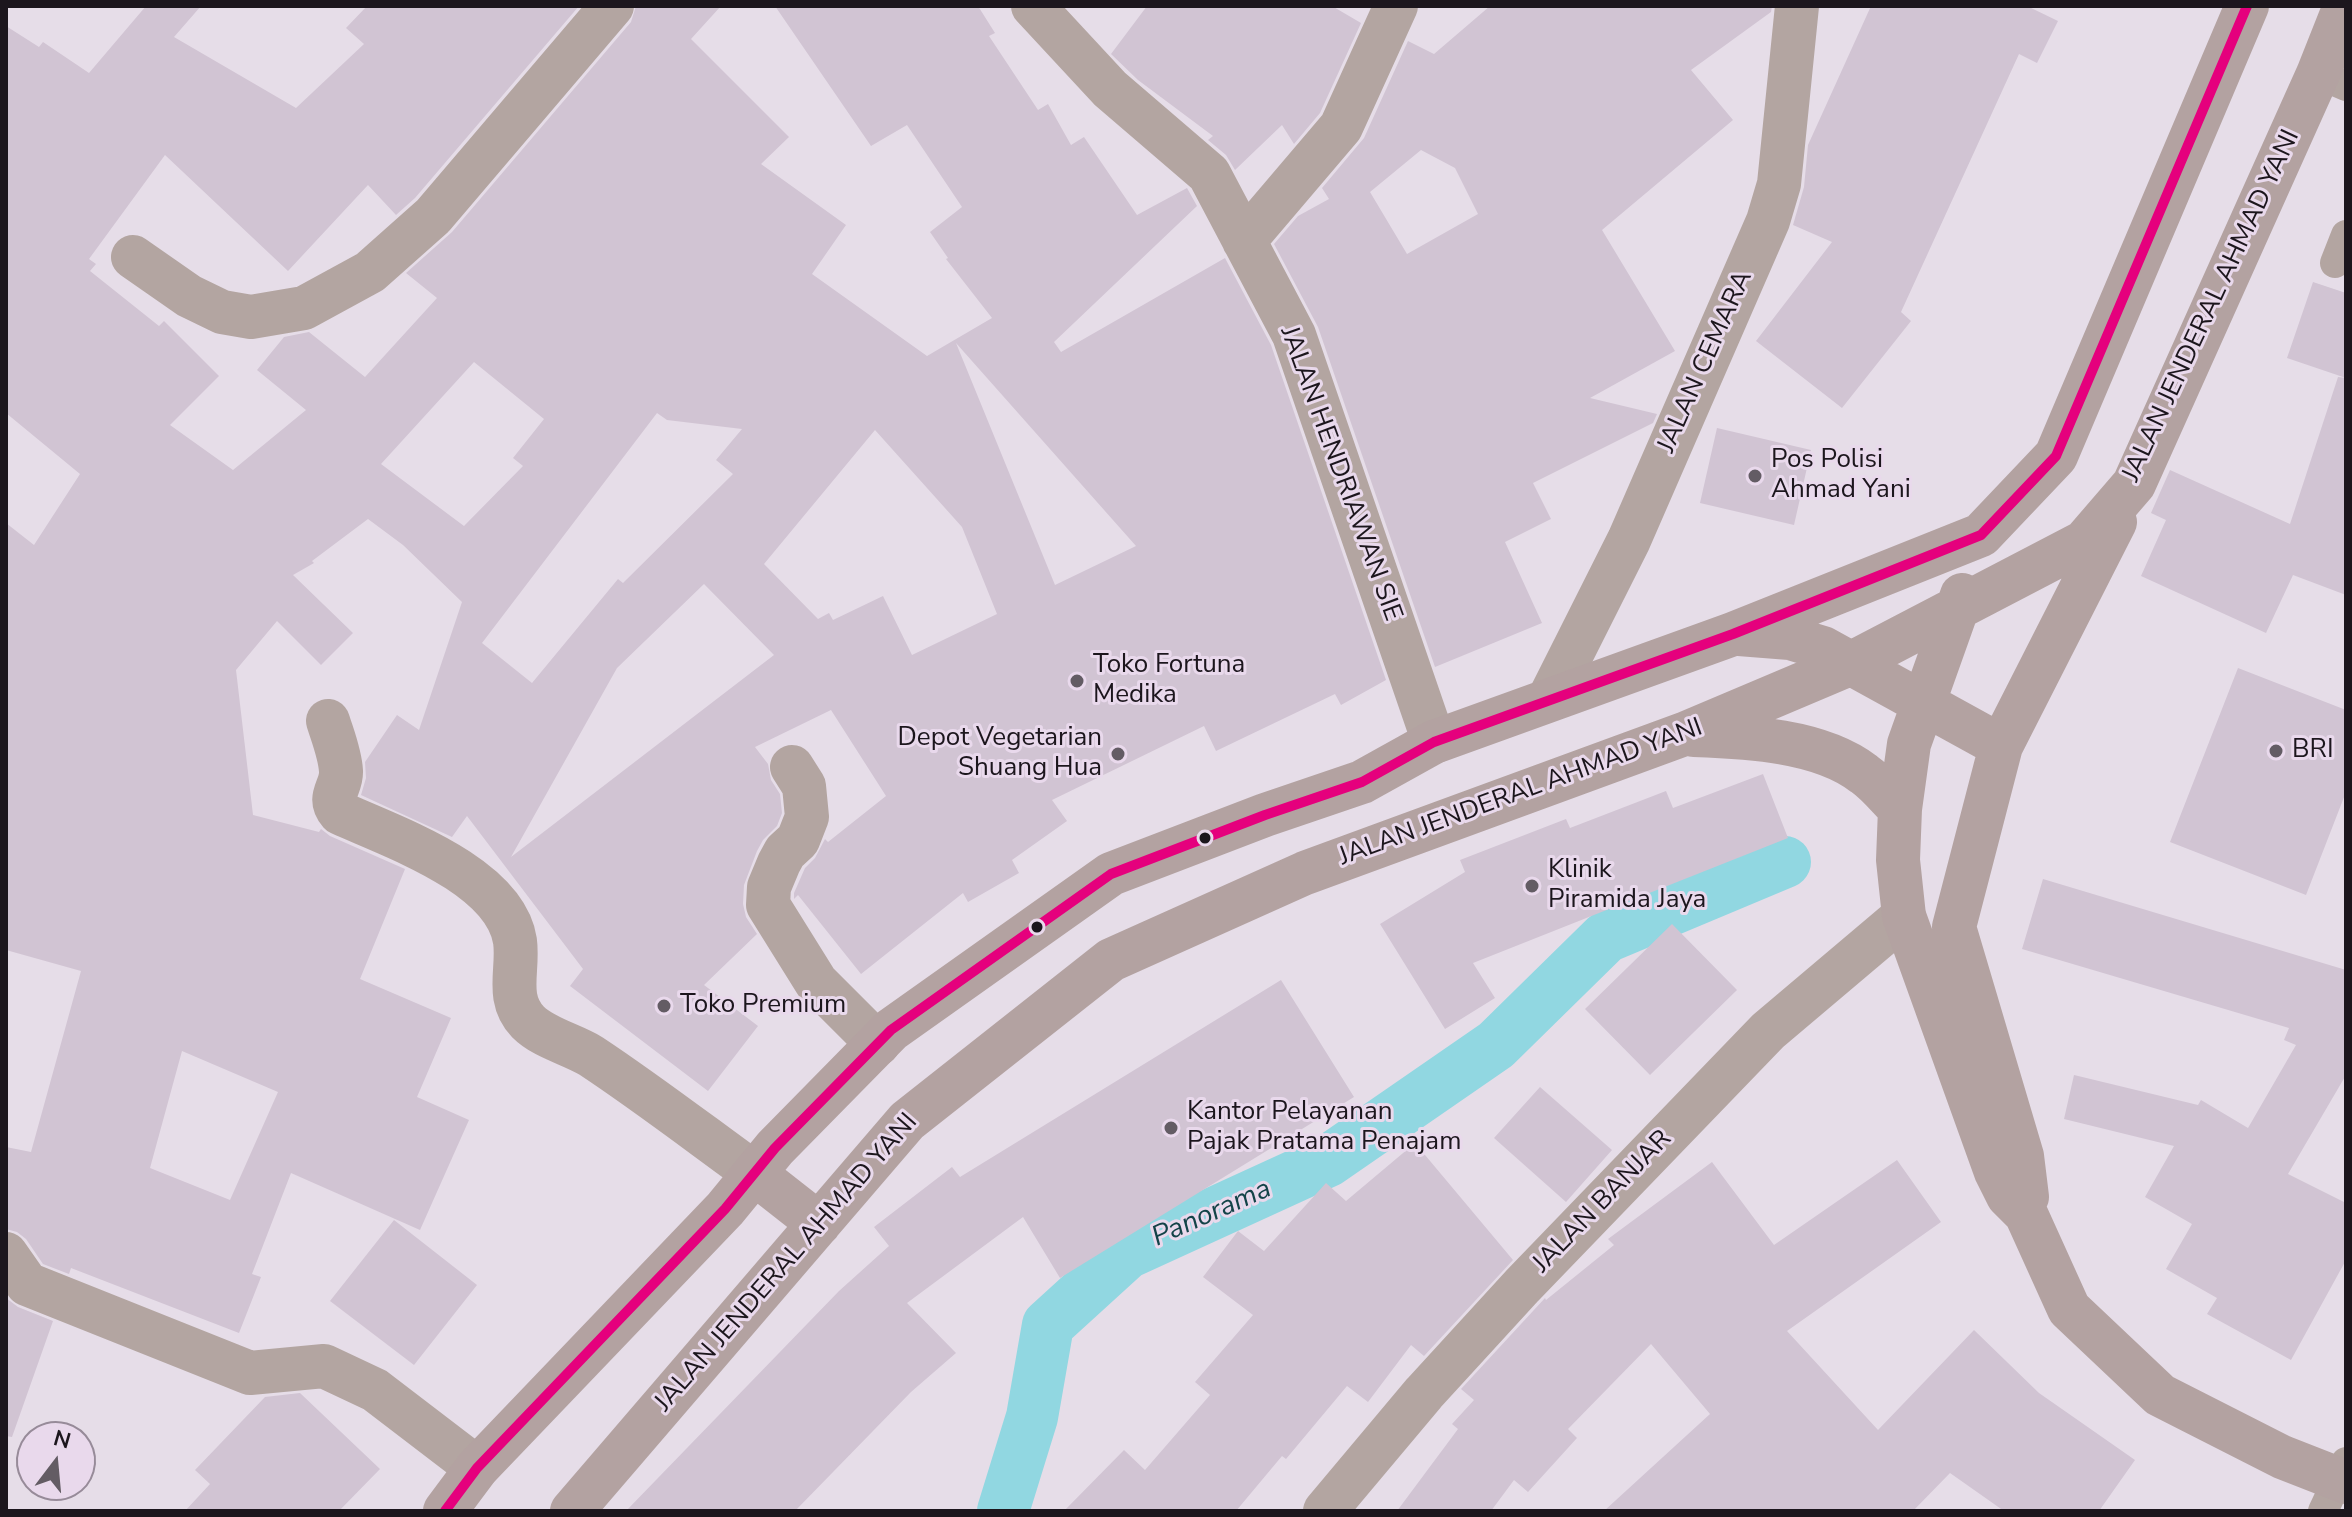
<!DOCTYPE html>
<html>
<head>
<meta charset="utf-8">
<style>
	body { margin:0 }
	#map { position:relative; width:2352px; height:1517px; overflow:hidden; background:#e6dde8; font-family:"Nunito Sans",sans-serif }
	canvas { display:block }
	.frame { position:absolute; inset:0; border:8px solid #1c161d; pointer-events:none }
	.north { position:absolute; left:16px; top:1421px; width:80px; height:80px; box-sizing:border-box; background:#e9d9ec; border:2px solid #978b99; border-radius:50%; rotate:16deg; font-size:22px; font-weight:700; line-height:32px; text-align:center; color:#1c161d }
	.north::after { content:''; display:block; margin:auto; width:28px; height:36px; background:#635c64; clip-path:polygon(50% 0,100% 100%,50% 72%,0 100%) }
</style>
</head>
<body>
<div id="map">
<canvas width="2352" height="1517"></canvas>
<div class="frame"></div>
<div class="north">N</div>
</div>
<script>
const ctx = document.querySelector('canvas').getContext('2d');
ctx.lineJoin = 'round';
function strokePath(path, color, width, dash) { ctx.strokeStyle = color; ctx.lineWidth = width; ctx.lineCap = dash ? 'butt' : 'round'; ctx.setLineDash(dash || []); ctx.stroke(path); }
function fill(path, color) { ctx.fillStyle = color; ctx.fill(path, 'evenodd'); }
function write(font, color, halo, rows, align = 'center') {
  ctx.font = font + ' "Nunito Sans",sans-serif'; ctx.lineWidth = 6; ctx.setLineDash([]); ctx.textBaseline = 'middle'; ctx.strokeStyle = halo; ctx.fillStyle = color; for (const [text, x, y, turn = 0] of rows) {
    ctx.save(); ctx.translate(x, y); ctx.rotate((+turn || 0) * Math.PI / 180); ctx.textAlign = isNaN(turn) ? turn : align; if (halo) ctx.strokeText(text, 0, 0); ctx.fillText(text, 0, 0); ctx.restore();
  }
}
const canal = new Path2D(`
	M 1003,1511 L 1032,1417 L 1048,1325 L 1127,1253 L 1328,1161 L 1496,1045 L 1606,937 L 1785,862`);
const building = new Path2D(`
	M 146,6 L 201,6 L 174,37 L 296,108 L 364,44 L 346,28 L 367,6 L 579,6 L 415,198 L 396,215 L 368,185 L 288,271 L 165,155 L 89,259 L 96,264 L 90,271 L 159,326 L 164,321 L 219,376 L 170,425 L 233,470 L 306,410 L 257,370 L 284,337 L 309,332 L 365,377 L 437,298 L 406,273 L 452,232 L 631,22 L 636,6 L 721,6 L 691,39 L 789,137 L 761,164 L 846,225 L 812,274 L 927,356 L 992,318 L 946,259 L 948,258 L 930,232 L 962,207 L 907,125 L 871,146 L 775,6 L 978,6 L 995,33 L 989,36 L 1038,110 L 1048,104 L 1071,145 L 1084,137 L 1137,215 L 1187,188 L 1197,206 L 1054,342 L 1061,352 L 1225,258 L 1271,345 L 1386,680 L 1341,705 L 1335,694 L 1216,751 L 1204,726 L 1052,800 L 1067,821 L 1012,860 L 1019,873 L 968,902 L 963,893 L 861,974 L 798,895 L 794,899 L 794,893 L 805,868 L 815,858 L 825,839 L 828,842 L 886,796 L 831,710 L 755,747 L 768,764 L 771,780 L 780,794 L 782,813 L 777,826 L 763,840 L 757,851 L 744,885 L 743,904 L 746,917 L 757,934 L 704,985 L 758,1026 L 708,1091 L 570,986 L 583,969 L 467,816 L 452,837 L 361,795 L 366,778 L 365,762 L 397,715 L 419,730 L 462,602 L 403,545 L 368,519 L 312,561 L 314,563 L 293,575 L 353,633 L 321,665 L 277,621 L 236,670 L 253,815 L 319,832 L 321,829 L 330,836 L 405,869 L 360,979 L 451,1018 L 417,1097 L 469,1120 L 420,1230 L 291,1173 L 252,1274 L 261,1277 L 239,1333 L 71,1268 L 69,1274 L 43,1264 L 26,1239 L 17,1232 L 6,1229 L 6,1147 L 31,1152 L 81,971 L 6,950 L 6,523 L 34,545 L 80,474 L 6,413 L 6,26 L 39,47 L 43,42 L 89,73 ZM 956,343 L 1136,546 L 1055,585 ZM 474,362 L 544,419 L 513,458 L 523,466 L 464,526 L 381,464 ZM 657,413 L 667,420 L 742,429 L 716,460 L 733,474 L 623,583 L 618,579 L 532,683 L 482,643 ZM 875,430 L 962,527 L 997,614 L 912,655 L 883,596 L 833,620 L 829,613 L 818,619 L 764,564 ZM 704,584 L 774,655 L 511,857 L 617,668 ZM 182,1051 L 278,1092 L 230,1200 L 150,1168 Z
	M 1147,6 L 1332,6 L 1361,23 L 1320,113 L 1294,144 L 1282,125 L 1235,170 L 1226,155 L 1208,140 L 1213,136 L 1138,80 L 1111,54 Z
	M 1490,6 L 1772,6 L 1771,12 L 1691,70 L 1733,120 L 1602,230 L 1675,351 L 1590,398 L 1657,414 L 1653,423 L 1533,483 L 1551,519 L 1505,542 L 1542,623 L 1435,667 L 1318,327 L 1274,244 L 1298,216 L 1329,199 L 1322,188 L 1364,138 L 1408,41 L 1434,54 ZM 1421,150 L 1455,168 L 1478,214 L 1407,254 L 1370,192 Z
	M 1871,6 L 2027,6 L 2058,21 L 2037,63 L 2019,54 L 1901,312 L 1911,321 L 1842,408 L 1756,341 L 1832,242 L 1793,225 L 1804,187 L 1808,145 Z
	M 2313,282 L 2346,293 L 2346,378 L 2287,358 Z
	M 2338,377 L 2346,378 L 2346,595 L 2293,575 L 2266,633 L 2141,576 L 2166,520 L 2151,513 L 2170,470 L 2290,524 Z
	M 1717,428 L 1811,450 L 1794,525 L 1700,503 Z
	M 2238,668 L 2346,710 L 2346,792 L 2306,895 L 2170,842 Z
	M 1763,774 L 1788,838 L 1473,963 L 1495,998 L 1445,1029 L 1380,924 L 1465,872 L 1460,860 L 1566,819 L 1570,828 L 1666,791 L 1673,808 Z
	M 2043,879 L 2346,970 L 2346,1075 L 2288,1174 L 2346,1203 L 2346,1260 L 2291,1360 L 2207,1314 L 2217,1298 L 2166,1269 L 2192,1224 L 2145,1197 L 2174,1146 L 2064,1119 L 2074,1075 L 2198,1105 L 2201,1100 L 2248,1128 L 2296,1045 L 2284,1040 L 2289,1028 L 2022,949 Z
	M 1672,924 L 1737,990 L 1650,1075 L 1585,1009 Z
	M 1281,980 L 1354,1097 L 1060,1278 L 1023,1217 L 907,1303 L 956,1353 L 911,1392 L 795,1511 L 626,1511 L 839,1291 L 889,1246 L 874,1227 L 952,1167 L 960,1177 Z
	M 1540,1087 L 1612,1150 L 1566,1202 L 1494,1138 Z
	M 1415,1143 L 1513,1260 L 1424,1356 L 1411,1345 L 1368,1402 L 1347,1386 L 1286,1459 L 1282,1456 L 1236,1511 L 1064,1511 L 1124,1450 L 1145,1470 L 1210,1395 L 1195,1382 L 1253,1315 L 1203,1277 L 1238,1231 L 1264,1251 L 1326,1183 L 1346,1201 Z
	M 1897,1160 L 1941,1222 L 1787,1331 L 1878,1430 L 1974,1330 L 2039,1393 L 2135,1460 L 2099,1511 L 2004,1511 L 1950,1473 L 1913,1511 L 1604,1511 L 1710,1414 L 1651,1344 L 1568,1429 L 1577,1438 L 1528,1492 L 1514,1480 L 1491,1511 L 1397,1511 L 1458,1429 L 1452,1424 L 1474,1400 L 1461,1389 L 1545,1298 L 1546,1300 L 1614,1245 L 1608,1239 L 1712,1162 L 1774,1245 Z
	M 394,1220 L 477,1285 L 414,1365 L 330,1301 Z
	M 6,1298 L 18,1307 L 53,1321 L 12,1437 L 6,1436 Z
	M 300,1393 L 380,1469 L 339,1511 L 185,1511 L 210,1484 L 195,1470 L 265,1397 Z`);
const lane = new Path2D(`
	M 2318,74 L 2346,86
	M 2335,263 L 2346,235
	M 2323,1511 L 2346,1462`);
const street = new Path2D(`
	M 1033,6 L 1110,89 L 1209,174 L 1294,335 L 1434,742
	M 1244,241 L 1341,127 L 1396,6
	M 133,257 L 189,296 L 222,312 L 251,317 L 304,308 L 370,272 L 433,216 L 612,6
	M 1549,699 L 1629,540 L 1768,221 L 1779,184 L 1797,6
	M 328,721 C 333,737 340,754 341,771 C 342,788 326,797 340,813 C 393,837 505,875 515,941 C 519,970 505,998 528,1022 C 544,1038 571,1044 591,1056 C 647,1093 700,1134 754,1173
	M 792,767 L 804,786 L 807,817 L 798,840 L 785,852 L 779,863 L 769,887 L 768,905 L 816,982 L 878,1044
	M 6,1254 L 27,1284 L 250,1373 L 324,1366 L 375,1390 L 477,1468
	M 1325,1511 L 1424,1393 L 1522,1286 L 1768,1031 L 1904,916`);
const secondary = new Path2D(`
	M 1739,634 L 1790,638 L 1823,648 L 2001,746
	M 1694,735 C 1747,737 1820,740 1864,774 C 1877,783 1888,797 1900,809 L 1898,860 L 1904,916 L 1996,1172 L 2008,1196 L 2026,1214 L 2069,1309 L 2160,1395 L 2282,1457 L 2346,1482
	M 1900,809 L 1909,744 L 1962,595
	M 754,1173 L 819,1224
	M 2027,1197 L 2022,1156 L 1954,927 L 2001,746 L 2115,522
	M 445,1511 L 477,1468 L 725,1209 L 775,1148 L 891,1030 L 1111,874 L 1265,815 L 1362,782 L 1434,742 L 1733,634 L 1981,535 L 2056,456 L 2247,6
	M 572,1511 L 907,1121 L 1111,960 L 1305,873 L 1684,734 L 1852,663 L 2084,542 L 2134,484 L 2318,74 L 2345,6`);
const bus1 = new Path2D(`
	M 445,1511 L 477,1468 L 725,1209 L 775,1148 L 891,1030 L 1111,874 L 1265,815 L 1362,782 L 1434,742 L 1733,634 L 1981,535 L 2056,456 L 2247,6`);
const markers = [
	[1755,476,8,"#635c64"],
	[1077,681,8,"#635c64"],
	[2276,751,8,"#635c64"],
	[1118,754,8,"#635c64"],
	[1205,838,7,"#1c161d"],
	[1532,886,8,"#635c64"],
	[1037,927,7,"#1c161d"],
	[664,1006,8,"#635c64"],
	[1171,1128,8,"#635c64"]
];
const streetNames = [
	["JALAN JENDERAL AHMAD YANI",2212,306,-65],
	["JALAN CEMARA",1706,362,-66],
	["JALAN HENDRIAWAN SIE",1340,474,70],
	["JALAN JENDERAL AHMAD YANI",1521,793,-20],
	["JALAN BANJAR",1603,1202,-46],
	["JALAN JENDERAL AHMAD YANI",787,1263,-49]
];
const poiNames = [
	["Pos Polisi",1771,461],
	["Ahmad Yani",1771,491],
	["Toko Fortuna",1093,666],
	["Medika",1093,696],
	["Depot Vegetarian",1102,739,"right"],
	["Shuang Hua",1102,769,"right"],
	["BRI",2292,751],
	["Klinik",1548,871],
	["Piramida Jaya",1548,901],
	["Toko Premium",680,1006],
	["Kantor Pelayanan",1187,1113],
	["Pajak Pratama Penajam",1187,1143]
];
const waterNames = [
	["Panorama",1212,1214,-24]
];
strokePath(canal, '#91d7e1', 52);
fill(building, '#d1c4d3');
strokePath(lane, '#b3a5a1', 30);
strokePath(street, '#b3a5a1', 44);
strokePath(secondary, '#b3a2a1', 44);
strokePath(bus1, '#e5007d', 10);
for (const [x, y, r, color] of markers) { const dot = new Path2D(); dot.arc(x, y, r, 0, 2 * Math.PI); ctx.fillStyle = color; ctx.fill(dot); strokePath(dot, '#e9d9ec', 3); }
write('26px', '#1c161d', '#e9d9ec', streetNames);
write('26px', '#1c161d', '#e9d9ec', poiNames, 'left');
write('italic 28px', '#134348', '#e9d9ec', waterNames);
</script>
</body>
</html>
